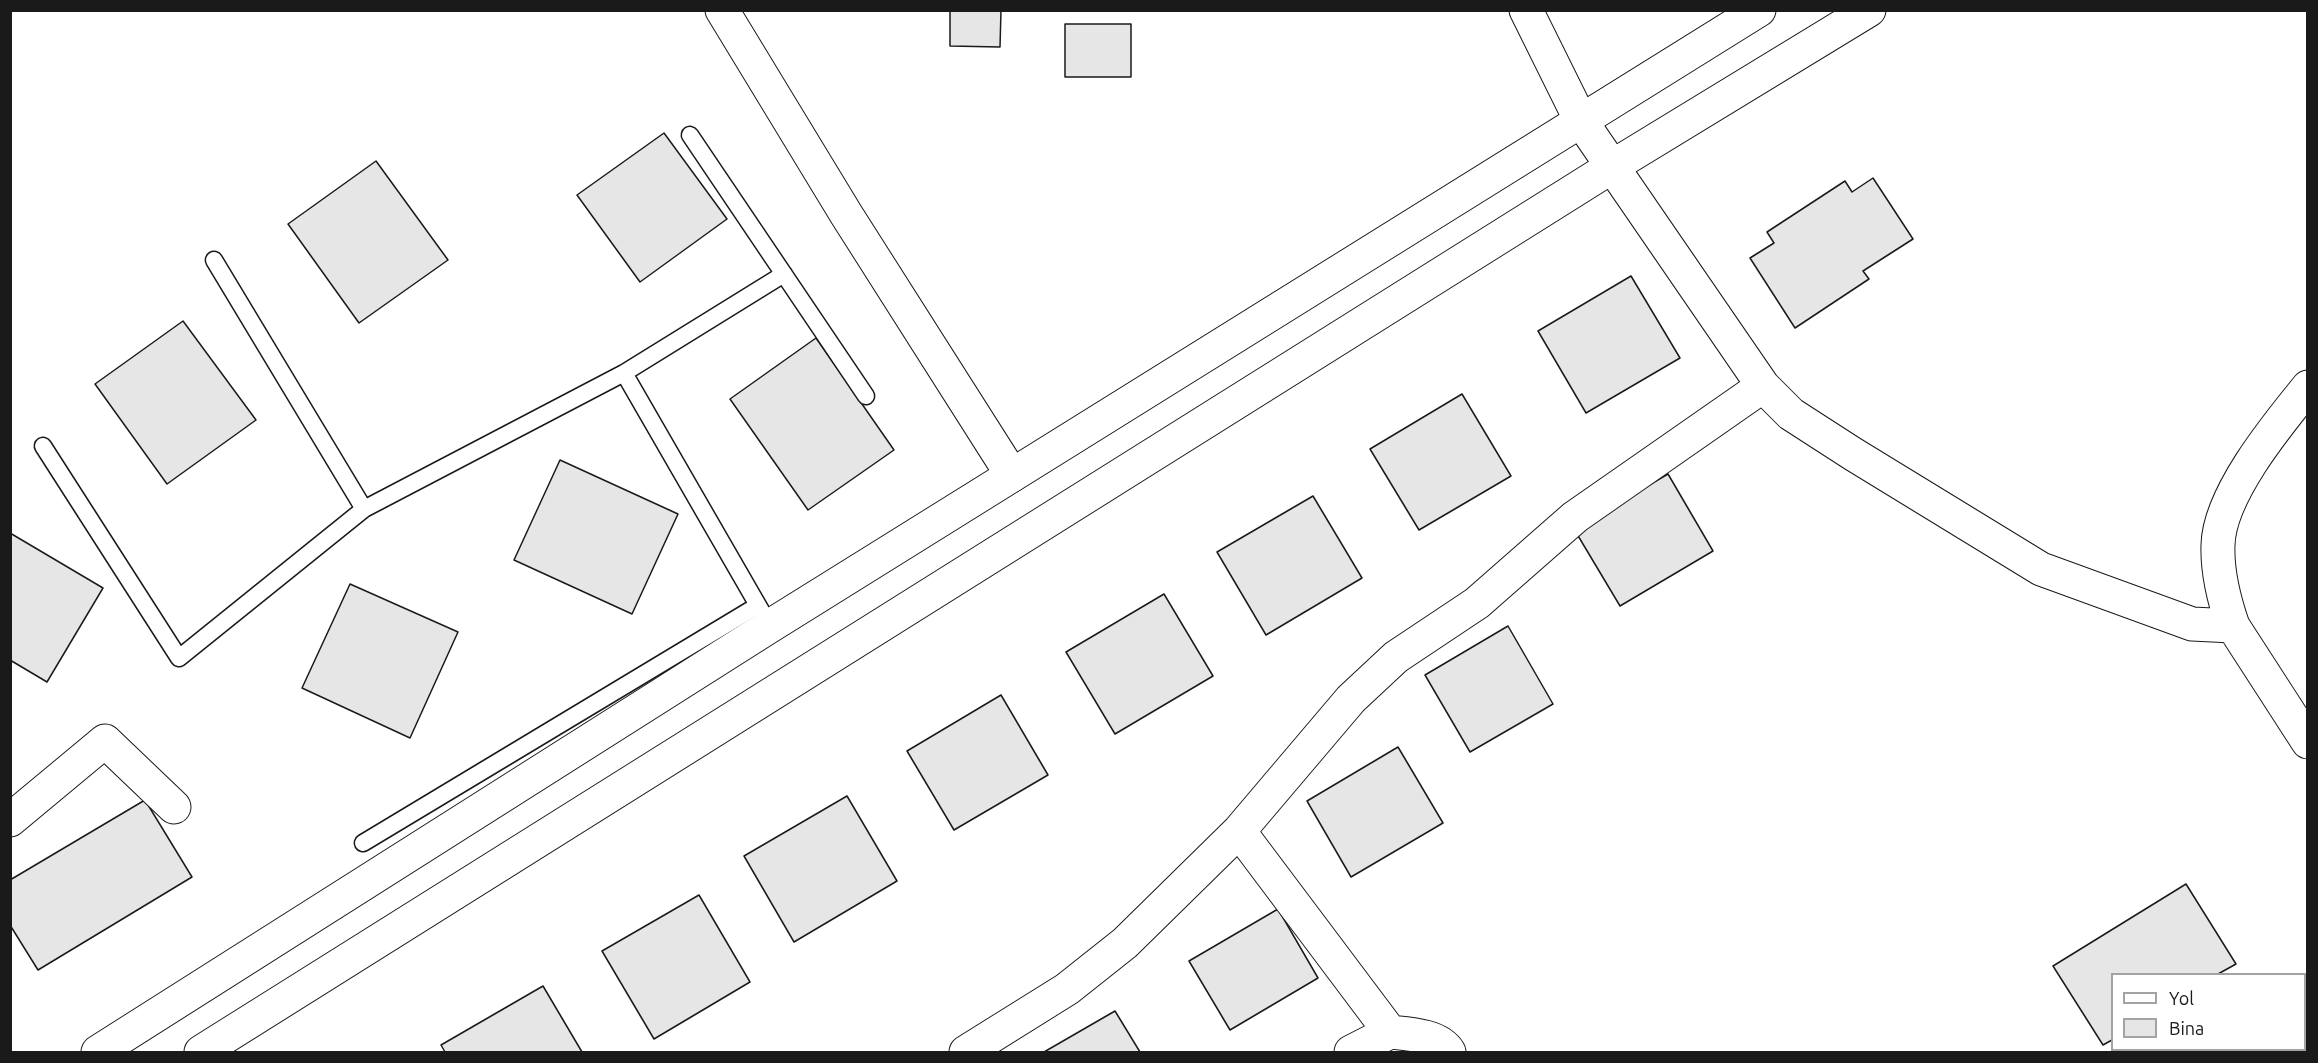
<!DOCTYPE html>
<html>
<head>
<meta charset="utf-8">
<style>
	body { margin:0 }
	#map { position:relative; width:2318px; height:1063px; overflow:hidden; background:#fff; font-family:Ubuntu,sans-serif }
	canvas { display:block }
	.frame { position:absolute; inset:0; border:12px solid #1a1a1a; pointer-events:none }
	.legend { position:absolute; left:2111px; top:973px; width:195px; height:78px; box-sizing:border-box; background:#fff; border:2px solid #a3a3a3; margin:0; padding:8px 10px; list-style:none; font-size:18px; color:#1a1a1a }
	.legend li { display:flex; align-items:center; gap:12px; height:30px }
	.legend b { width:30px; border:2px solid #a3a3a3 }
</style>
</head>
<body>
<div id="map">
<canvas width="2318" height="1063"></canvas>
<div class="frame"></div>
<ul class="legend">
<li><b style="height:8px;background:#fff"></b>Yol</li>
<li><b style="height:16px;background:#e6e6e6"></b>Bina</li>
</ul>
</div>
<script>
const ctx = document.querySelector('canvas').getContext('2d');
ctx.lineJoin = 'round';
function fill(path, color) { ctx.fillStyle = color; ctx.fill(path, 'evenodd'); }
function strokePath(path, color, width, dash) { ctx.strokeStyle = color; ctx.lineWidth = width; ctx.lineCap = dash ? 'butt' : 'round'; ctx.setLineDash(dash || []); ctx.stroke(path); }
const building = new Path2D(`
	M 950,10 L 1001,10 L 1000,47 L 950,46 Z
	M 1065,24 L 1131,24 L 1131,77 L 1065,77 Z
	M 664,133 L 727,219 L 640,282 L 577,195 Z
	M 376,161 L 448,260 L 359,323 L 288,224 Z
	M 1873,178 L 1913,239 L 1863,271 L 1869,279 L 1795,328 L 1750,258 L 1774,243 L 1767,232 L 1845,181 L 1852,192 Z
	M 1631,276 L 1680,358 L 1586,413 L 1538,331 Z
	M 183,321 L 256,420 L 167,484 L 95,384 Z
	M 816,338 L 894,450 L 808,510 L 730,399 Z
	M 1462,394 L 1511,476 L 1419,530 L 1370,449 Z
	M 560,460 L 678,514 L 632,614 L 514,560 Z
	M 1668,474 L 1713,551 L 1620,606 L 1574,529 Z
	M 1313,496 L 1362,578 L 1266,635 L 1217,552 Z
	M 10,533 L 103,588 L 47,682 L 10,660 Z
	M 350,584 L 458,632 L 410,738 L 302,688 Z
	M 1164,594 L 1213,676 L 1115,734 L 1066,652 Z
	M 1508,626 L 1553,704 L 1470,752 L 1425,675 Z
	M 1001,695 L 1048,775 L 954,830 L 907,751 Z
	M 1398,747 L 1443,823 L 1351,877 L 1307,801 Z
	M 847,796 L 897,881 L 794,942 L 744,856 Z
	M 145,800 L 192,877 L 38,970 L 10,925 L 10,880 Z
	M 2186,884 L 2236,964 L 2218,974 L 2112,974 L 2112,1040 L 2103,1045 L 2053,966 Z
	M 699,895 L 750,982 L 654,1039 L 602,951 Z
	M 1278,909 L 1318,978 L 1230,1030 L 1189,961 Z
	M 543,986 L 582,1052 L 445,1052 L 441,1045 Z
	M 2308,1005 L 2308,1052 L 2283,1052 L 2281,1050 L 2304,1050 L 2304,1007 Z
	M 1115,1011 L 1140,1052 L 1044,1052 Z`);
const lane = new Path2D(`
	M 690,135 L 866,396
	M 214,260 L 364,509
	M 624,373 L 763,614
	M 43,446 L 179,658 L 364,509 L 624,373 L 784,274
	M 363,843 L 757,606`);
const street = new Path2D(`
	M 722,10 L 846,214 L 1012,475
	M 1526,10 L 1581,121 L 1763,386 L 1791,414 L 1853,454 L 2041,569 L 2192,624 L 2233,626 L 2308,742
	M 2233,626 C 2224,600 2217,572 2218,545 C 2219,495 2277,425 2308,387
	M 10,820 L 105,741 L 174,807
	M 966,1052 L 1067,989 L 1125,943 L 1239,831
	M 1351,1052 L 1390,1032
	M 1449,1052 C 1439,1035 1409,1034 1390,1032 L 1239,831 L 1351,699 L 1396,657 L 1477,603 L 1575,517 L 1763,386`);
const secondary = new Path2D(`
	M 98,1052 L 770,626 L 1759,10
	M 201,1052 L 1613,166 L 1869,10`);
fill(building, '#e6e6e6');
strokePath(building, '#1a1a1a', 1.5);
strokePath(lane, '#1a1a1a', 19);
strokePath(street, '#1a1a1a', 35);
strokePath(secondary, '#1a1a1a', 35);
strokePath(lane, '#fff', 16);
strokePath(street, '#fff', 33);
strokePath(secondary, '#fff', 33);
</script>
</body>
</html>
